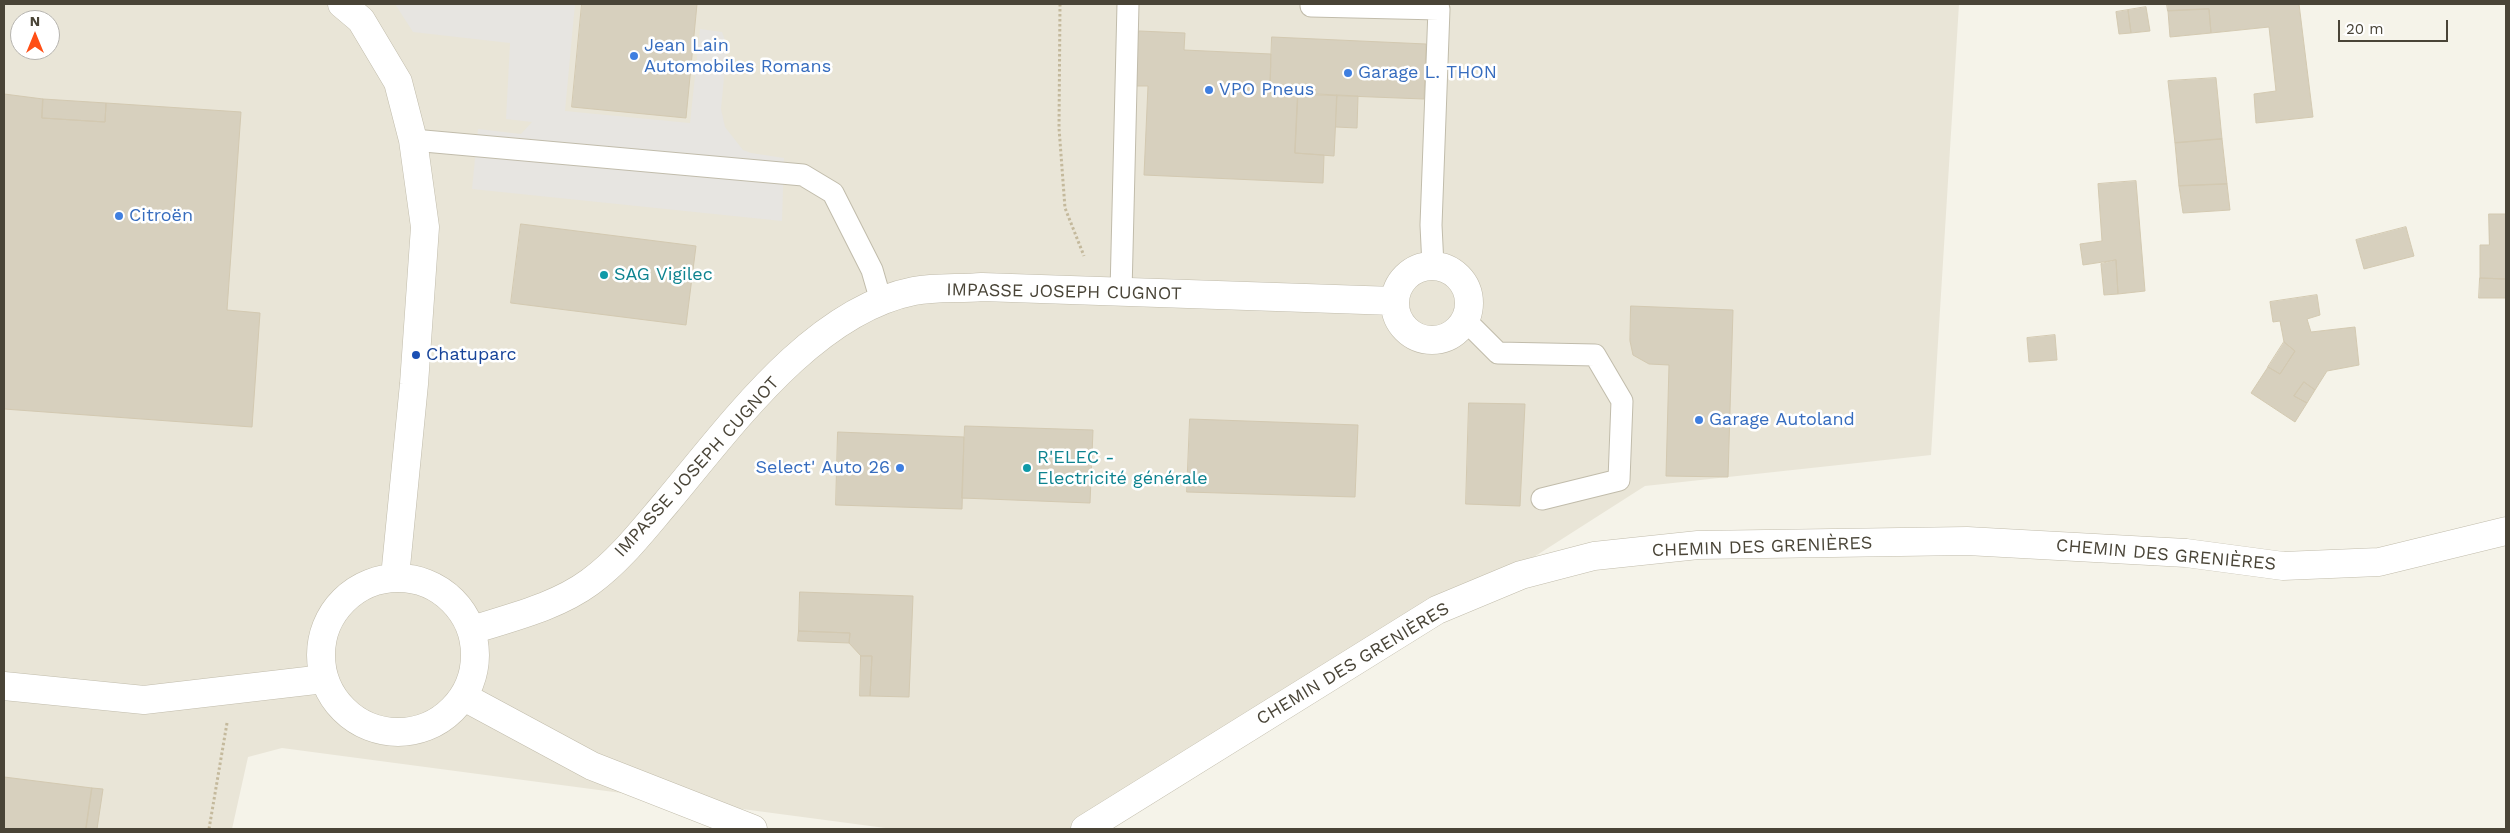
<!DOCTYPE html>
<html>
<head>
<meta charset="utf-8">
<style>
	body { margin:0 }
	#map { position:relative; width:2510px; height:833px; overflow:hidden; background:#f5f3e9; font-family:"Work Sans",sans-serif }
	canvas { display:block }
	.frame { position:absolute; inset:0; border:5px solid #494437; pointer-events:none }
	.north { position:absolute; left:10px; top:10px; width:50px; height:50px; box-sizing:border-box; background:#fff; border:1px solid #b6b4af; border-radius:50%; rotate:0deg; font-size:14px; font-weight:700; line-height:20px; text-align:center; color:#494437 }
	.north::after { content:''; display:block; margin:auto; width:18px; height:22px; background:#ff4f16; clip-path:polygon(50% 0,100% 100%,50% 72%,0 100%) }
	.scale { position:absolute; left:2338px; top:20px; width:110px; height:22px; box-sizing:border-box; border:2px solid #494437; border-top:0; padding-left:6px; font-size:15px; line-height:18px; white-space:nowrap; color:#494437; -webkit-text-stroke:4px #fff; paint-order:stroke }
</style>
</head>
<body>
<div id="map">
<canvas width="2510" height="833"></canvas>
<div class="frame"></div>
<div class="north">N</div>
<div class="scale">20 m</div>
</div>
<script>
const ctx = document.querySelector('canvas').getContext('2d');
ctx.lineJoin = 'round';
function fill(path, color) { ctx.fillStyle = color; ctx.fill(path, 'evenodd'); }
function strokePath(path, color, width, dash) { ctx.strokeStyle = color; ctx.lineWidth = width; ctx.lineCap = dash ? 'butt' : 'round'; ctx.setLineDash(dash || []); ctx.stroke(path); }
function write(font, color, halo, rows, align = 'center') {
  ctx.font = font + ' "Work Sans",sans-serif'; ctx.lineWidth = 5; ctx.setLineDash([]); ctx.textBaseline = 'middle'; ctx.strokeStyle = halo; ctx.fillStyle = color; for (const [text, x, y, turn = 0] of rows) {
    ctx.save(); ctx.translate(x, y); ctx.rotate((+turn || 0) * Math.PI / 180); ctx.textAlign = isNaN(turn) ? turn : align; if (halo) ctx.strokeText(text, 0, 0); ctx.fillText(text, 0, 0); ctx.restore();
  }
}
const residential = new Path2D(`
	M 4,4 L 1959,4 L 1931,455 L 1645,486 L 1108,829 L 893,829 L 282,748 L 248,757 L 232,829 L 4,829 ZM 20,20 L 50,20 L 50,50 L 20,50 Z`);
const parking = new Path2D(`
	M 395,4 L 575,4 L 565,111 L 690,123 L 700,29 L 722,32 L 727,46 L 721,109 L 725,127 L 743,150 L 751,153 L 784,158 L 782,221 L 472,189 L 478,129 L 521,134 L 532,122 L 506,119 L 510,43 L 413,32 Z`);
const building = new Path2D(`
	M 582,4 L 697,4 L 686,118 L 572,107 Z
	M 2167,4 L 2299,4 L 2313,117 L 2256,123 L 2254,94 L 2276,91 L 2269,27 L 2211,33 L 2209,9 L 2168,11 Z
	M 2146,7 L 2150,31 L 2131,33 L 2128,10 Z
	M 2209,9 L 2211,33 L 2170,37 L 2168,11 Z
	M 2128,10 L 2131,33 L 2119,34 L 2116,12 Z
	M 1139,31 L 1185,33 L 1184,50 L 1271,54 L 1270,93 L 1298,93 L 1295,153 L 1324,155 L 1323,183 L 1144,175 L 1148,86 L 1136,86 Z
	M 1272,37 L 1426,44 L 1424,99 L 1270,93 Z
	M 2216,78 L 2222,139 L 2175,143 L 2168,81 Z
	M 1298,93 L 1337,95 L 1334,156 L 1295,153 Z
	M 4,94 L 43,99 L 42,118 L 105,122 L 106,103 L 241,112 L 227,310 L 260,313 L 252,427 L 4,409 Z
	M 1337,95 L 1358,96 L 1357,128 L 1336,127 Z
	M 43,99 L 106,103 L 105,122 L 42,118 Z
	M 2222,139 L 2227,184 L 2179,186 L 2175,143 Z
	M 2136,181 L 2145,291 L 2118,294 L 2116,260 L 2083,265 L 2080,244 L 2102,241 L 2098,184 Z
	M 2227,184 L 2230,210 L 2183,213 L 2179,186 Z
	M 2489,214 L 2506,214 L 2506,279 L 2480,278 L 2480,245 L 2489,245 Z
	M 521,224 L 696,246 L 686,325 L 511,303 Z
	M 2406,227 L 2414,256 L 2364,269 L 2356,240 Z
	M 2116,260 L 2118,294 L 2104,295 L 2101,264 Z
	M 2480,278 L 2506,279 L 2506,298 L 2479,298 Z
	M 2317,295 L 2320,315 L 2307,319 L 2311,332 L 2355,327 L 2359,365 L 2327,371 L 2315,390 L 2304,382 L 2294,396 L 2307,403 L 2295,422 L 2251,393 L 2268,367 L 2280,374 L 2295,351 L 2284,342 L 2280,321 L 2273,322 L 2270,302 Z
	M 1631,306 L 1733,310 L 1728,477 L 1666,476 L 1669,365 L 1649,364 L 1633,355 L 1630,341 Z
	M 2055,335 L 2057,360 L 2029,362 L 2027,338 Z
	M 2284,342 L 2295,351 L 2280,374 L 2268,367 Z
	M 2304,382 L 2315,390 L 2307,403 L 2294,396 Z
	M 1469,403 L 1525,404 L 1520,506 L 1466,504 Z
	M 1190,419 L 1358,425 L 1355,497 L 1187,492 Z
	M 965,426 L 1093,430 L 1090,503 L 962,498 Z
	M 838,432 L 964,437 L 962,509 L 836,505 Z
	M 800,592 L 913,596 L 909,697 L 870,696 L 872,656 L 861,656 L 849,643 L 850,633 L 799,631 Z
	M 799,631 L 850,633 L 849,643 L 798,641 Z
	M 861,656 L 872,656 L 870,696 L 860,696 Z
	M 4,777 L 92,788 L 86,829 L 4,829 Z
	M 92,788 L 103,789 L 97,829 L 86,829 Z`);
const path = new Path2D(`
	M 1060,4 L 1059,128 L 1065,208 L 1084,256
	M 209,829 L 227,723`);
const service = new Path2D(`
	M 1311,6 L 1439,9 L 1431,225 L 1433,266
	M 413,140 L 803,175 L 833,193 L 872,270 L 881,301
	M 1121,292 L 1128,4
	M 1466,321 L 1498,353 L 1595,355 L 1622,401 L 1619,480 L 1542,499`);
const minor = new Path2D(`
	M1395 303a37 37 0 1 1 74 0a37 37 0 1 1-74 0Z
	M 472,630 C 512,617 556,607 590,582 C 620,560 643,530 666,503 C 730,427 812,311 914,291 C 936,287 960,289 982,287 L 1394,301
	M 4,686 L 144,700 L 324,679`);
const tertiary = new Path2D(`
	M 342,4 L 361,20 L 398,82 L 413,140 L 425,227 L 414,384 L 395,577
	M321 655a77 77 0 1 1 154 0a77 77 0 1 1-154 0Z
	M 464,697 L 592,766 L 753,829
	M 1085,829 L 1437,610 L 1521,575 L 1594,556 L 1698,545 L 1967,541 L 2186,553 L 2283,566 L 2379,562 L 2506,531`);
const markers = [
	[634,56,5,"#3f7fe0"],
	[1348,73,5,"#3f7fe0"],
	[1209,90,5,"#3f7fe0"],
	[119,216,5,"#3f7fe0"],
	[604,275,5,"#0f9aa8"],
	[416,355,5,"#1a4fb4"],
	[1699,420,5,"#3f7fe0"],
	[900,468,5,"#3f7fe0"],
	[1027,468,5,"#0f9aa8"]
];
const shopNames = [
	["Jean Lain",644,46],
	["Automobiles Romans",644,67],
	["Garage L. THON",1358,73],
	["VPO Pneus",1219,90],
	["Citroën",129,216],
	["Garage Autoland",1709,420],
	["Select' Auto 26",890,468,"right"]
];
const cultureNames = [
	["SAG Vigilec",614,275],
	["R'ELEC -",1037,458],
	["Electricité générale",1037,479]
];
const streetNames = [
	["IMPASSE JOSEPH CUGNOT",1064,292,1],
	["IMPASSE JOSEPH CUGNOT",697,467,-48],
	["CHEMIN DES GRENIÈRES",1762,547,-2],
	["CHEMIN DES GRENIÈRES",2166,555,5],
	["CHEMIN DES GRENIÈRES",1353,664,-31]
];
const transitNames = [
	["Chatuparc",426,355]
];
fill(residential, '#e9e5d7');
fill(parking, '#e7e5e1');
fill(building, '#d7d0be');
strokePath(building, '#d3c9b1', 1);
strokePath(service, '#c1bcab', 23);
strokePath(minor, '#c1bcab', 29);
strokePath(tertiary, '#c1bcab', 29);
strokePath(path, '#c4b99c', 3, [2.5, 2.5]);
strokePath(service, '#fff', 21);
strokePath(minor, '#fff', 28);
strokePath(tertiary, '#fff', 28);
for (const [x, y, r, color] of markers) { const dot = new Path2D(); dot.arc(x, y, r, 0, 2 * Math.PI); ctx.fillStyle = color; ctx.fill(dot); strokePath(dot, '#fff', 2); }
write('18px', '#366cbe', '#fff', shopNames, 'left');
write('18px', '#0d838f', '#fff', cultureNames, 'left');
write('18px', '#494437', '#fff', streetNames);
write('18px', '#164399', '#fff', transitNames, 'left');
</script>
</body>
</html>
